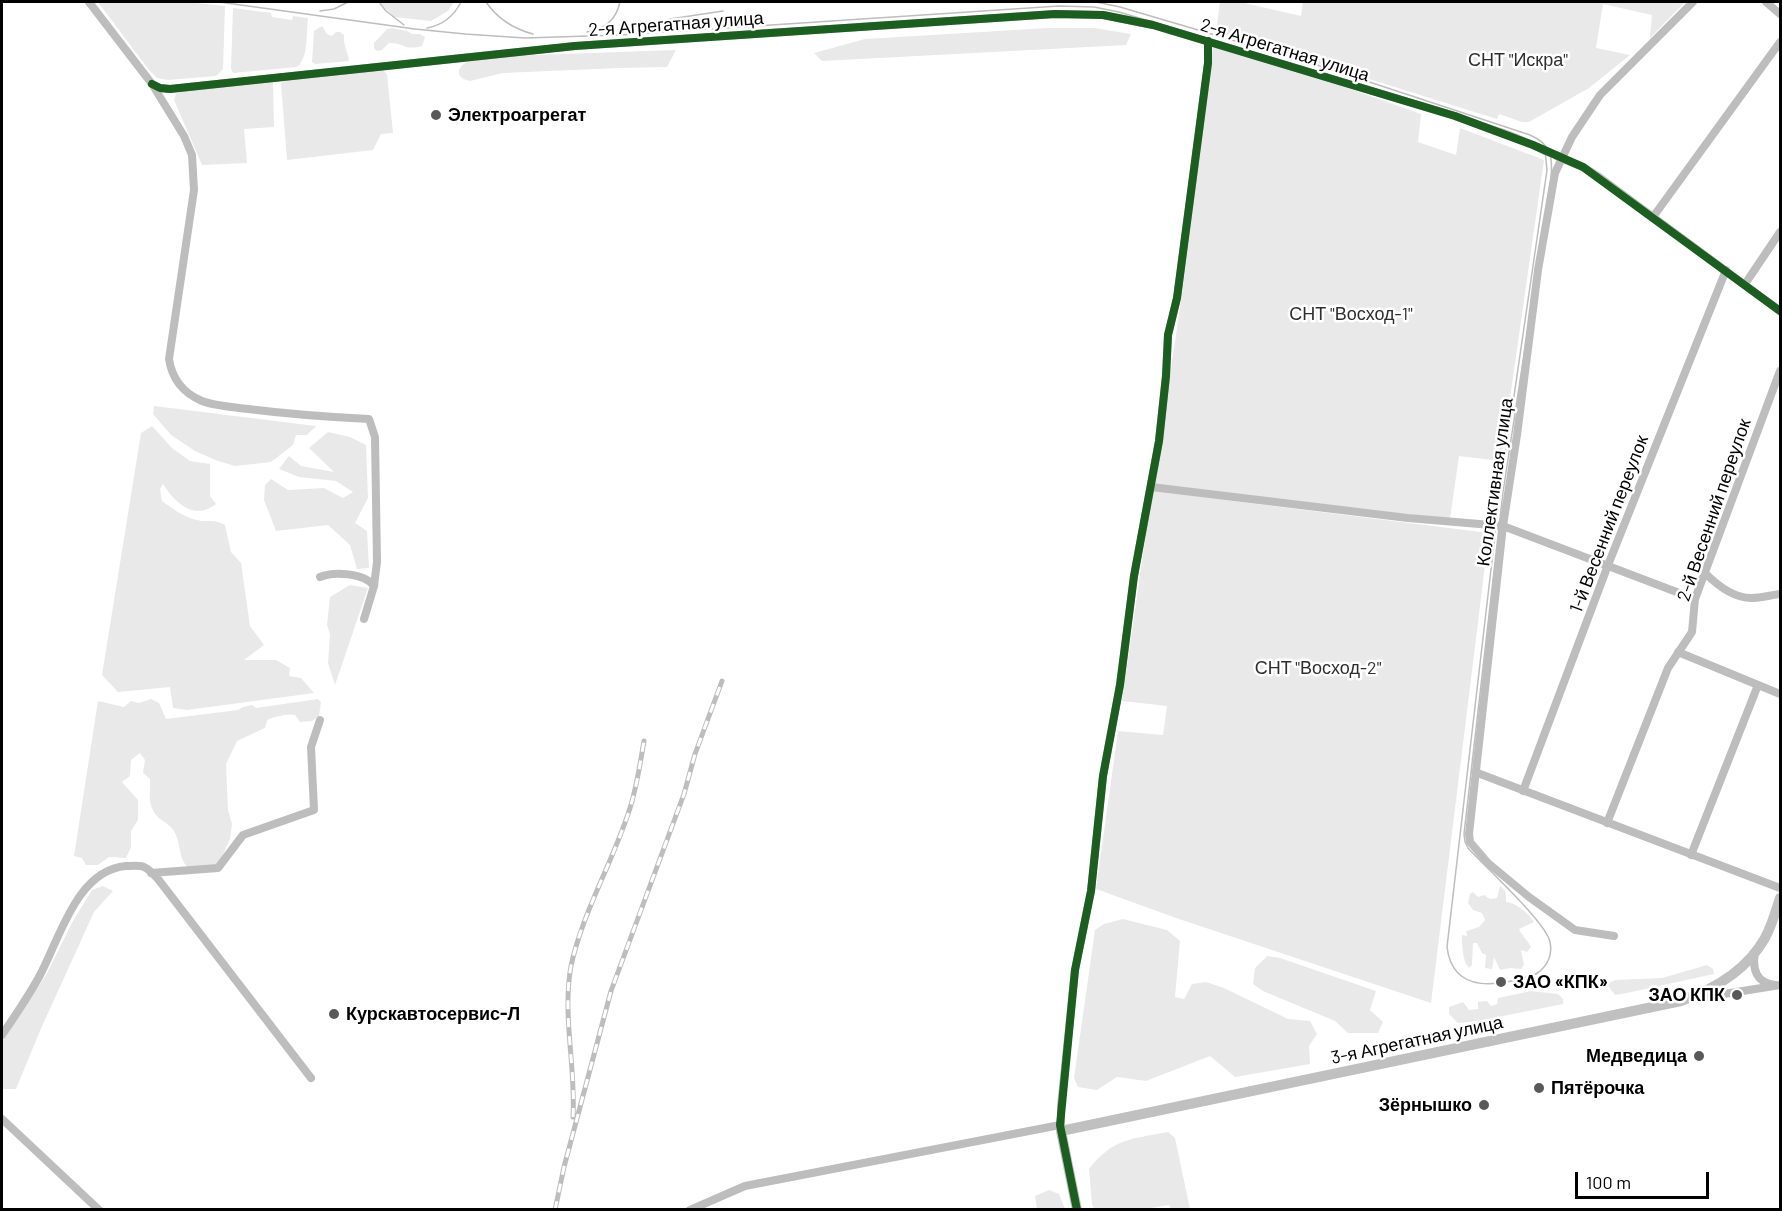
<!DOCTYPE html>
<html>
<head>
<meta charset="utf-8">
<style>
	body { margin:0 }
	#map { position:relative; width:1782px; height:1211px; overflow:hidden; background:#fff; font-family:Barlow,sans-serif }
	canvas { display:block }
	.frame { position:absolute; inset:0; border:3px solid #000; pointer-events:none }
	.scale { position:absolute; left:1575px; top:1172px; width:134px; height:27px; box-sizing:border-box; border:3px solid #000; border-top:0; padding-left:8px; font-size:18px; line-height:21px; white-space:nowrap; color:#000; -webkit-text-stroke:4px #fff; paint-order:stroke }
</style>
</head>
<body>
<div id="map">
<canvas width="1782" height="1211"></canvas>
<div class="frame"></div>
<div class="scale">100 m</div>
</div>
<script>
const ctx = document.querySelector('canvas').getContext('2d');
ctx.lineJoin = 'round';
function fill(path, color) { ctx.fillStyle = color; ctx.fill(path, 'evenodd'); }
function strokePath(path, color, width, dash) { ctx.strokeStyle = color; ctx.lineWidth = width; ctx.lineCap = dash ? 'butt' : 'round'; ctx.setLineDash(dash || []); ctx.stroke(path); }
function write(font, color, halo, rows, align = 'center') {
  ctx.font = font + ' Barlow,sans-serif'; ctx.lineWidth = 5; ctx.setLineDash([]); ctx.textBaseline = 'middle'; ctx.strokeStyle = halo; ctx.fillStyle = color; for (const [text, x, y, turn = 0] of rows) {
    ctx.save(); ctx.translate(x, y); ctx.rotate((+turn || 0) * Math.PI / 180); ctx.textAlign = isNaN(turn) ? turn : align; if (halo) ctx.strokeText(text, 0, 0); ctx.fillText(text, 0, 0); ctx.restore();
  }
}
const green = new Path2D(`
	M 98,2 L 187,2 L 225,6 L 223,69 L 216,76 L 168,80 L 157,78 L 149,70 Z
	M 379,2 L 454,2 L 448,11 L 431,21 L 394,17 Z
	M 1220,2 L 1240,2 L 1301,16 L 1303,2 L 1685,2 L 1650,38 L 1652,15 L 1603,4 L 1596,48 L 1630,55 L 1589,88 L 1529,122 L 1522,122 L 1499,114 L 1497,119 L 1216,31 Z
	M 233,8 L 271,13 L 272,17 L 292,20 L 293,16 L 308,18 C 306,32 309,58 297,67 L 233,73 L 231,68 Z
	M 322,26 L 327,34 L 332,36 L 336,32 L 340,32 L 344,35 C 343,45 348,51 349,61 L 315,64 L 312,62 L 314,31 Z
	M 392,28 L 407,31 L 412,34 L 420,34 L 425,37 L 422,46 C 404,51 403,42 389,43 L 382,50 L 377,51 L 374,48 L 374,43 L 387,29 Z
	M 1048,28 L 1094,28 L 1131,34 L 1126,45 L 822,61 L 814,53 L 865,39 Z
	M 1213,46 L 1294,69 L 1421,114 L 1418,142 L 1456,155 L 1460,128 L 1544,160 L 1501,461 L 1459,456 L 1450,519 L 1154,484 L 1182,294 Z
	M 676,50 L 667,67 L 619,68 L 503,73 L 470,81 L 463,79 L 459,75 L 459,70 L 462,65 L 470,61 L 504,56 Z
	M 382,69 L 387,74 L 393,133 L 381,134 L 373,150 L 287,160 L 281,83 L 284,80 Z
	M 273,81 L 274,127 L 244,129 L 247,163 L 202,165 L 174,100 L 176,94 L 181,91 Z
	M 154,406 L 316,426 L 307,435 L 296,435 L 293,445 L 271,462 L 235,466 L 218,461 L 195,451 L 171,435 L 153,414 Z
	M 152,426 L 172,448 L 190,461 L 210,464 L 210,496 L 216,504 C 194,521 175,503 163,484 L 160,489 L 162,501 C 173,509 184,517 197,520 C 209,523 212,518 225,525 L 231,552 L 241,563 L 250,626 L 264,645 L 244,660 L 276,660 L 290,668 L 289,676 L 301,678 L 314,693 L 187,710 L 173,708 L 170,687 L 118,692 L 102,675 L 141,433 Z
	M 328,432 L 350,437 L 366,445 L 368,498 L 355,523 L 367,531 L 369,568 L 357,569 L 350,545 L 328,525 L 276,531 L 264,500 L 265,485 L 271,479 L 288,490 L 324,488 L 343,498 L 353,492 L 336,481 L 299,477 L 279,469 L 289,456 L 301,466 L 334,472 L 309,448 Z
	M 1152,491 L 1489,533 L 1431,1003 L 1179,919 L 1096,889 L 1118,731 L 1163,735 L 1167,706 L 1122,701 Z
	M 350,585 L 368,588 L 335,685 L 328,663 L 330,634 L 327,625 L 330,597 Z
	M 151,699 L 159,703 L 166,719 L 238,710 L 243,707 L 252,705 L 256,708 L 318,699 L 321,702 L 319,716 L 312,721 L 300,722 L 295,715 C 285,714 276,716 267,720 L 265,728 L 237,741 L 226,764 L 228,810 L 232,824 L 230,839 L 222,857 L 216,865 L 187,867 C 178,856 181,843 174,831 C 171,826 165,822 160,819 C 147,808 150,795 150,779 L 143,773 L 145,760 L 140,753 L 131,760 L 130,776 L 122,782 L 138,800 L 138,820 L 131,831 L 131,847 L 126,858 L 109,857 L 98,865 L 86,865 L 82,858 L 74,856 L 98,701 L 124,707 L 131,701 L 139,703 Z
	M 103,886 L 113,891 L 94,912 L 39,1033 L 16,1089 L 2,1089 L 2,1042 L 46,975 L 73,921 L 92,890 Z
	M 1500,886 C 1507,890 1506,895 1506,902 C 1517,903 1528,913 1534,922 L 1519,929 C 1522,936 1527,939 1531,947 L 1527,952 L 1521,950 L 1524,965 L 1521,969 L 1510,968 L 1500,970 L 1494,957 L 1492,969 L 1485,968 L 1486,955 L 1482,953 L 1477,943 L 1473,943 L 1472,965 L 1469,968 C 1462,960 1462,945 1462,935 L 1467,936 L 1466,931 L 1479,927 L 1485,920 L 1482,913 L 1473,910 L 1468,903 L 1470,894 L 1473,892 L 1478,897 L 1484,895 L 1490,899 L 1497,898 Z
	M 1123,919 L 1167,930 L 1180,941 L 1175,997 L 1184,999 L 1192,984 L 1206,982 L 1224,988 L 1288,1019 L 1310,1021 L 1317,1034 L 1309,1046 L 1310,1064 L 1235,1077 L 1210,1056 L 1146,1081 L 1117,1077 L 1097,1090 L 1078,1087 L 1074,1078 L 1095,930 L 1104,924 Z
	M 1267,956 L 1280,958 L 1376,991 L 1370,1010 L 1383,1022 L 1378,1033 L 1348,1033 L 1335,1021 L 1263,991 L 1253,984 L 1255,968 Z
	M 1707,965 L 1713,969 L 1714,974 L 1627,993 L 1615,995 L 1607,984 L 1615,980 L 1662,978 Z
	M 1531,991 L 1558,994 L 1563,999 L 1563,1004 L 1478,1021 L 1458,1023 L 1449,1014 L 1449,1007 L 1463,1002 L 1469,1010 L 1478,1009 L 1478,1002 L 1487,1001 L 1491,1006 L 1497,1004 L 1498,998 Z
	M 1168,1132 L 1175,1138 L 1190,1209 L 1171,1209 L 1169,1205 L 1145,1209 L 1094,1209 L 1092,1204 L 1089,1169 C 1113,1138 1132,1139 1168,1132 Z
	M 1049,1190 L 1059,1194 L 1065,1209 L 1037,1209 L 1035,1196 Z`);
const street = new Path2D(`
	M 89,2 L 152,84 L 184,136 L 192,155 L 194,190 L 169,359 C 172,379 183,393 202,401 C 215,406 233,407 248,409 C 288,414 328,417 369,419 L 375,437 L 377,562 L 374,586 L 364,619
	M 1766,2 L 1780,14
	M 152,84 L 160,88 L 170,89 L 575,46 L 1055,14 L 1103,15 L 1153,25 L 1455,116 L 1533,145 L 1545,151
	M 1558,157 L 1583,167 L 1599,177 L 1780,311
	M 1653,217 L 1780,42
	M 1745,284 L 1780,232
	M 1151,487 L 1408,518 L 1503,526 L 1695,599
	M 1705,573 C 1717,585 1734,598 1751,598 C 1761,598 1771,595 1780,594
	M 320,577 C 334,571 364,573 374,586
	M 1678,652 L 1780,694
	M 1475,772 L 1780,888
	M 1523,791 L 1608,565 L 1726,270
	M 1607,823 L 1668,668 L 1692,632 L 1695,599 L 1780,371
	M 1691,855 L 1758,685
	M 151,873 L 218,868 L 243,835 L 314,810 L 311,747 L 320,720
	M 1614,936 L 1575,930 L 1529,897 L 1488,863 L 1470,842 L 1469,834 L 1503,526 L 1517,435 L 1538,270 L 1555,173 L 1572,137 L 1600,95 L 1693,2
	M 1755,952 C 1752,969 1756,983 1775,985
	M 1693,999 L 1780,985
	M 2,1035 C 15,1016 28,997 39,977 C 59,941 76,870 126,866 C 131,866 139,865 144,867 C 149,869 154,875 158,879 L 311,1078
	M 2,1119 L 99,1210
	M 1061,1131 L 1061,1106 L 1075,970 L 1091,891 L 1103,776 L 1120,685 L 1134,576 L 1159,441 L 1166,376 L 1168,335 L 1177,298 L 1208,63 L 1208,41
	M 690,1210 L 745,1186 L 1060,1125`);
const secondary = new Path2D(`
	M 1077,1210 L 1061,1131 L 1681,1001 C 1715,989 1747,970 1765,938 C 1772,925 1776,911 1780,898`);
const tram = new Path2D(`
	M 219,2 L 415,29 L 465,34 L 525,38 L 620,35 L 1059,6 L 1094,7 L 1119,12 C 1227,44 1335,76 1443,111 C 1470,120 1525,132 1545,151 L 1547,170 L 1500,492 L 1447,947 C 1453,996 1501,986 1536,974 C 1547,967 1553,955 1550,942 C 1546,922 1485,867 1468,848 L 1465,842 L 1464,834 L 1503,492 L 1551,178 C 1553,157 1551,144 1530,135 L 1327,68 L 1120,7 L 1096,2
	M 379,2 L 386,11 L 404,25
	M 486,2 C 497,18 514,29 533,34
	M 320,11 L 334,9 L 348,2
	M 427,28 C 443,25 454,16 461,2
	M 636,28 L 670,19 L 723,11
	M 587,32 C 606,28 616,20 620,2`);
const rail = new Path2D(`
	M 573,1117 C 576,1068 562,1015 571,966 C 583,911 613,862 630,808 C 637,786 640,764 644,741
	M 555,1210 L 564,1167 L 611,991 L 684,794 L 695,754 L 722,681`);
const streetBridge = new Path2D(`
	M 1545,151 L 1558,156`);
const cycleway = new Path2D(`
	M 152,84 L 160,88 L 170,89 L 575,46 L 1055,14 L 1103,15 L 1153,25 L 1455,116 L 1533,145 L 1583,167 L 1780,311
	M 1077,1210 L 1060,1125 L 1075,970 L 1091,891 L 1103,776 L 1120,685 L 1134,576 L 1159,441 L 1166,376 L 1168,335 L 1177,298 L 1208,63 L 1208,41`);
const markers = [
	[436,115,6,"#595959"],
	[1501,982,6,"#595959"],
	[1737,995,6,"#595959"],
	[334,1014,6,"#595959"],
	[1699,1056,6,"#595959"],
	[1539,1088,6,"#595959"],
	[1484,1105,6,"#595959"]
];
const streetNames = [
	["2-я Агрегатная улица",676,24,-4],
	["2-я Агрегатная улица",1285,50,17],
	["Коллективная улица",1495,482,-82],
	["2-й Весенний переулок",1714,510,-71],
	["1-й Весенний переулок",1609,524,-69],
	["3-я Агрегатная улица",1417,1040,-12]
];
const parkNames = [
	["СНТ \"Искра\"",1518,60],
	["СНТ \"Восход-1\"",1351,314],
	["СНТ \"Восход-2\"",1318,668]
];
const poiNames = [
	["Электроагрегат",448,115],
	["ЗАО «КПК»",1513,982],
	["ЗАО КПК",1725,995,"right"],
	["Курскавтосервис-Л",346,1014],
	["Медведица",1687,1056,"right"],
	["Пятёрочка",1551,1088],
	["Зёрнышко",1472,1105,"right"]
];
fill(green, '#e9e9e9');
strokePath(street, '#bdbdbd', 8);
strokePath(secondary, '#c0c0c0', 10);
strokePath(tram, '#bdbdbd', 1.5);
strokePath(rail, '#bdbdbd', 5);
strokePath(rail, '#fff', 3, [9]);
strokePath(streetBridge, '#bdbdbd', 8);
strokePath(cycleway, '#1b5e20', 8);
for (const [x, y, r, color] of markers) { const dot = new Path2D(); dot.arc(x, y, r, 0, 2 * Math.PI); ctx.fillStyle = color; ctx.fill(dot); strokePath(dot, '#fff', 2); }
write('18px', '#000', '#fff', streetNames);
write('18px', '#2e2e2e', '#fff', parkNames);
write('bold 18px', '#000', '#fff', poiNames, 'left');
</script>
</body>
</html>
